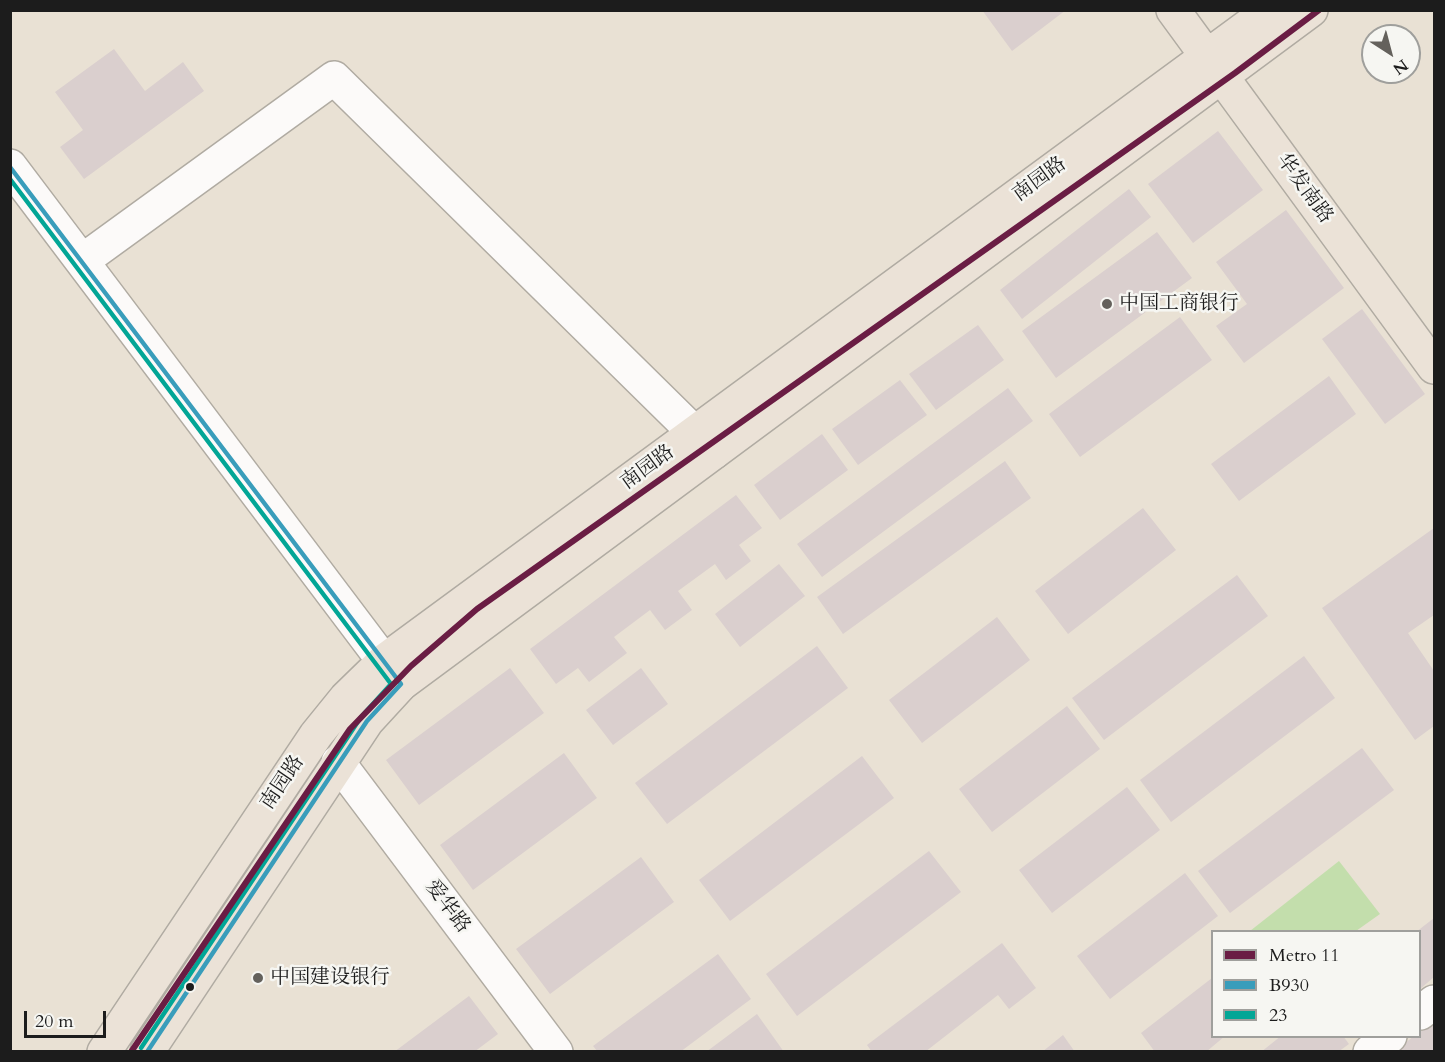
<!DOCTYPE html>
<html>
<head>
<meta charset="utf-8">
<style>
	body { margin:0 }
	#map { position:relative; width:1445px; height:1062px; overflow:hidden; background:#e9e1d4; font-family:Cardo,serif }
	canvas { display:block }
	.frame { position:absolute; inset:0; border:12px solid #1c1c1c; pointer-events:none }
	.legend { position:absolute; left:1211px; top:930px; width:210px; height:108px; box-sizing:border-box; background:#f6f6f2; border:2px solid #9f9f9c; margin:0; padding:8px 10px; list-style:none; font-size:18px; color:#1c1c1c }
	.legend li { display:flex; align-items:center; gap:12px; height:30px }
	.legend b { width:30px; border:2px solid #9f9f9c }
	.north { position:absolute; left:1361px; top:24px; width:60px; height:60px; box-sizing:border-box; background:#f6f6f2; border:2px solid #9f9f9c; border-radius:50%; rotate:144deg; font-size:16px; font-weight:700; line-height:24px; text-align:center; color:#1c1c1c }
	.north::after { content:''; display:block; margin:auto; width:21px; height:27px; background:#64615c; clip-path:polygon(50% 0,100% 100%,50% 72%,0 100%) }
	.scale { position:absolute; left:24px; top:1011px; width:82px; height:27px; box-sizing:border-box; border:3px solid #1c1c1c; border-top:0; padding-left:8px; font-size:18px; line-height:21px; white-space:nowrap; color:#1c1c1c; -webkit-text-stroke:4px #f6f6f2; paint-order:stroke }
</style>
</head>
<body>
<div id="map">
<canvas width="1445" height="1062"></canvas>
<div class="frame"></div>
<ul class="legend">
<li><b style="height:8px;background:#6a1d44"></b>Metro 11</li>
<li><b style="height:8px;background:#399dbb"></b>B930</li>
<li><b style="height:8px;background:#02a696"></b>23</li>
</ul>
<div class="north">N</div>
<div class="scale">20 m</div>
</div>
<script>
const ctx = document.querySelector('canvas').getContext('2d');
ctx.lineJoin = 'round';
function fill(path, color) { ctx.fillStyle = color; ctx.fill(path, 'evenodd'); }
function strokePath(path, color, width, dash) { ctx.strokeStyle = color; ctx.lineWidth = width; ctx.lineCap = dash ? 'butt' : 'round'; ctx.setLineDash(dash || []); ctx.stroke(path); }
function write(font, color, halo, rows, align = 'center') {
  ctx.font = font + ' Cardo,"Noto Serif SC",serif'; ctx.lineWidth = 5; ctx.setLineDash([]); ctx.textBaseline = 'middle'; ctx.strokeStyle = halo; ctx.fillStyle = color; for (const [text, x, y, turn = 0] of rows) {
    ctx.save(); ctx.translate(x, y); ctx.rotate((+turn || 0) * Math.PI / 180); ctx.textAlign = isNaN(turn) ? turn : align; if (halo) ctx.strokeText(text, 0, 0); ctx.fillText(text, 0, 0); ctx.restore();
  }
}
const green = new Path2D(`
	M 1339,861 L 1380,914 L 1356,931 L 1250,931 Z`);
const building = new Path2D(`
	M 982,10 L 1066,10 L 1012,51 Z
	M 114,49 L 145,91 L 183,62 L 204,91 L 84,179 L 60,147 L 83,130 L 55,92 Z
	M 1218,131 L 1263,190 L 1193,243 L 1148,184 Z
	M 1129,189 L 1151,217 L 1022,319 L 1000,290 Z
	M 1286,210 L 1344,288 L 1244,363 L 1216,326 L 1247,304 L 1216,262 Z
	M 1157,232 L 1192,278 L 1056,378 L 1022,331 Z
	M 1362,309 L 1425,394 L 1385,424 L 1322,339 Z
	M 1180,317 L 1212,360 L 1080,457 L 1049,414 Z
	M 978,325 L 1004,360 L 936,410 L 909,374 Z
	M 1329,376 L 1356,414 L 1239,501 L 1211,464 Z
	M 900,380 L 927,415 L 858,465 L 832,429 Z
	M 1008,388 L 1033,421 L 822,577 L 797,544 Z
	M 822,434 L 848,470 L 780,520 L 754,485 Z
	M 1005,461 L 1031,498 L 843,634 L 817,597 Z
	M 736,495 L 762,528 L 739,545 L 751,561 L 726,580 L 715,564 L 678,591 L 692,610 L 665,630 L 650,610 L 614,637 L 627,653 L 589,682 L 578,668 L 556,684 L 530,649 Z
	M 1143,508 L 1176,550 L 1068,634 L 1035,591 Z
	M 1434,528 L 1434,615 L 1408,633 L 1434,671 L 1434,726 L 1415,740 L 1322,608 Z
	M 779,564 L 805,596 L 740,647 L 715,614 Z
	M 1237,575 L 1268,616 L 1104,740 L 1072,698 Z
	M 997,617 L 1030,660 L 922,743 L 889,700 Z
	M 817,646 L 848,688 L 667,824 L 635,783 Z
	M 1304,656 L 1335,698 L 1171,822 L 1140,780 Z
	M 510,668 L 544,713 L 419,805 L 386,760 Z
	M 641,668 L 668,704 L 613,745 L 586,710 Z
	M 1067,706 L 1100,749 L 992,832 L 959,789 Z
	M 1362,748 L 1394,790 L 1230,913 L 1198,871 Z
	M 564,753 L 597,798 L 473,890 L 440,845 Z
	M 862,756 L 894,798 L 730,921 L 699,880 Z
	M 1127,787 L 1160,830 L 1052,913 L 1019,870 Z
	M 929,851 L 961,892 L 797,1016 L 766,974 Z
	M 641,857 L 674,902 L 550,994 L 516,949 Z
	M 1185,873 L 1218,916 L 1110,999 L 1077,956 Z
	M 1434,918 L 1434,977 L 1420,989 L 1420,932 L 1416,932 Z
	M 1002,943 L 1036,988 L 1009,1009 L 998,995 L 925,1052 L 872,1052 L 867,1045 Z
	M 718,954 L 751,999 L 680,1052 L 598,1052 L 593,1046 Z
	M 1212,978 L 1212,1036 L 1225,1036 L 1206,1052 L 1155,1052 L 1141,1033 Z
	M 469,996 L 498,1034 L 474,1052 L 394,1052 Z
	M 757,1014 L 784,1052 L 706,1052 Z
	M 1434,1021 L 1434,1052 L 1394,1052 L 1414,1036 L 1420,1036 L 1420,1032 Z
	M 1063,1035 L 1075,1052 L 1042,1052 Z
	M 1281,1036 L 1343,1036 L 1349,1044 L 1338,1052 L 1261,1052 Z`);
const minor = new Path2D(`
	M 10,166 L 401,684
	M 82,261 L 334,78 L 714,452
	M 338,762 L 556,1052
	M 1420,1013 L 1434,1002
	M 1370,1052 L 1390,1036`);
const major = new Path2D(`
	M 1173,10 L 1434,367
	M 104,1052 L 316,735 L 346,698 L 384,661 L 1270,10
	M 147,1052 L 367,721 L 401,684 L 1311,10`);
const bus1 = new Path2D(`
	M 10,167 L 401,684 L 367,721 L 147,1052`);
const bus2 = new Path2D(`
	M 10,179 L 391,684 L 361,717 L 141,1048`);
const metro1 = new Path2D(`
	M 131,1052 L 350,729 L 411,666 L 477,609 L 1235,73 L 1319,10`);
const markers = [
	[1107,304,6,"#64615c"],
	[258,978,6,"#64615c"],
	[190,987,5,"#1c1c1c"]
];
const streetNames = [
	["南园路",1040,180,-36],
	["华发南路",1304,189,54],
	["南园路",648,468,-36],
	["南园路",283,783,-56],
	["爱华路",447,907,53]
];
const poiNames = [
	["中国工商银行",1119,304],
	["中国建设银行",270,978]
];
fill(green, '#c3deac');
fill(building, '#dacfce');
strokePath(minor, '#b0aba2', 36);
strokePath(major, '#b0aba2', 36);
strokePath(minor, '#fcfaf9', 33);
strokePath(major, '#ebe2d7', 33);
strokePath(bus1, '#399dbb', 4.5);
strokePath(bus2, '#02a696', 4.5);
strokePath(metro1, '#6a1d44', 6);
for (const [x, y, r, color] of markers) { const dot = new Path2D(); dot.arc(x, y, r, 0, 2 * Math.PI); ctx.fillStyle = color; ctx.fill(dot); strokePath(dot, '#f6f6f2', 2); }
write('20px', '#1c1c1c', '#f6f6f2', streetNames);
write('20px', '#1c1c1c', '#f6f6f2', poiNames, 'left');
</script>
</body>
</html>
